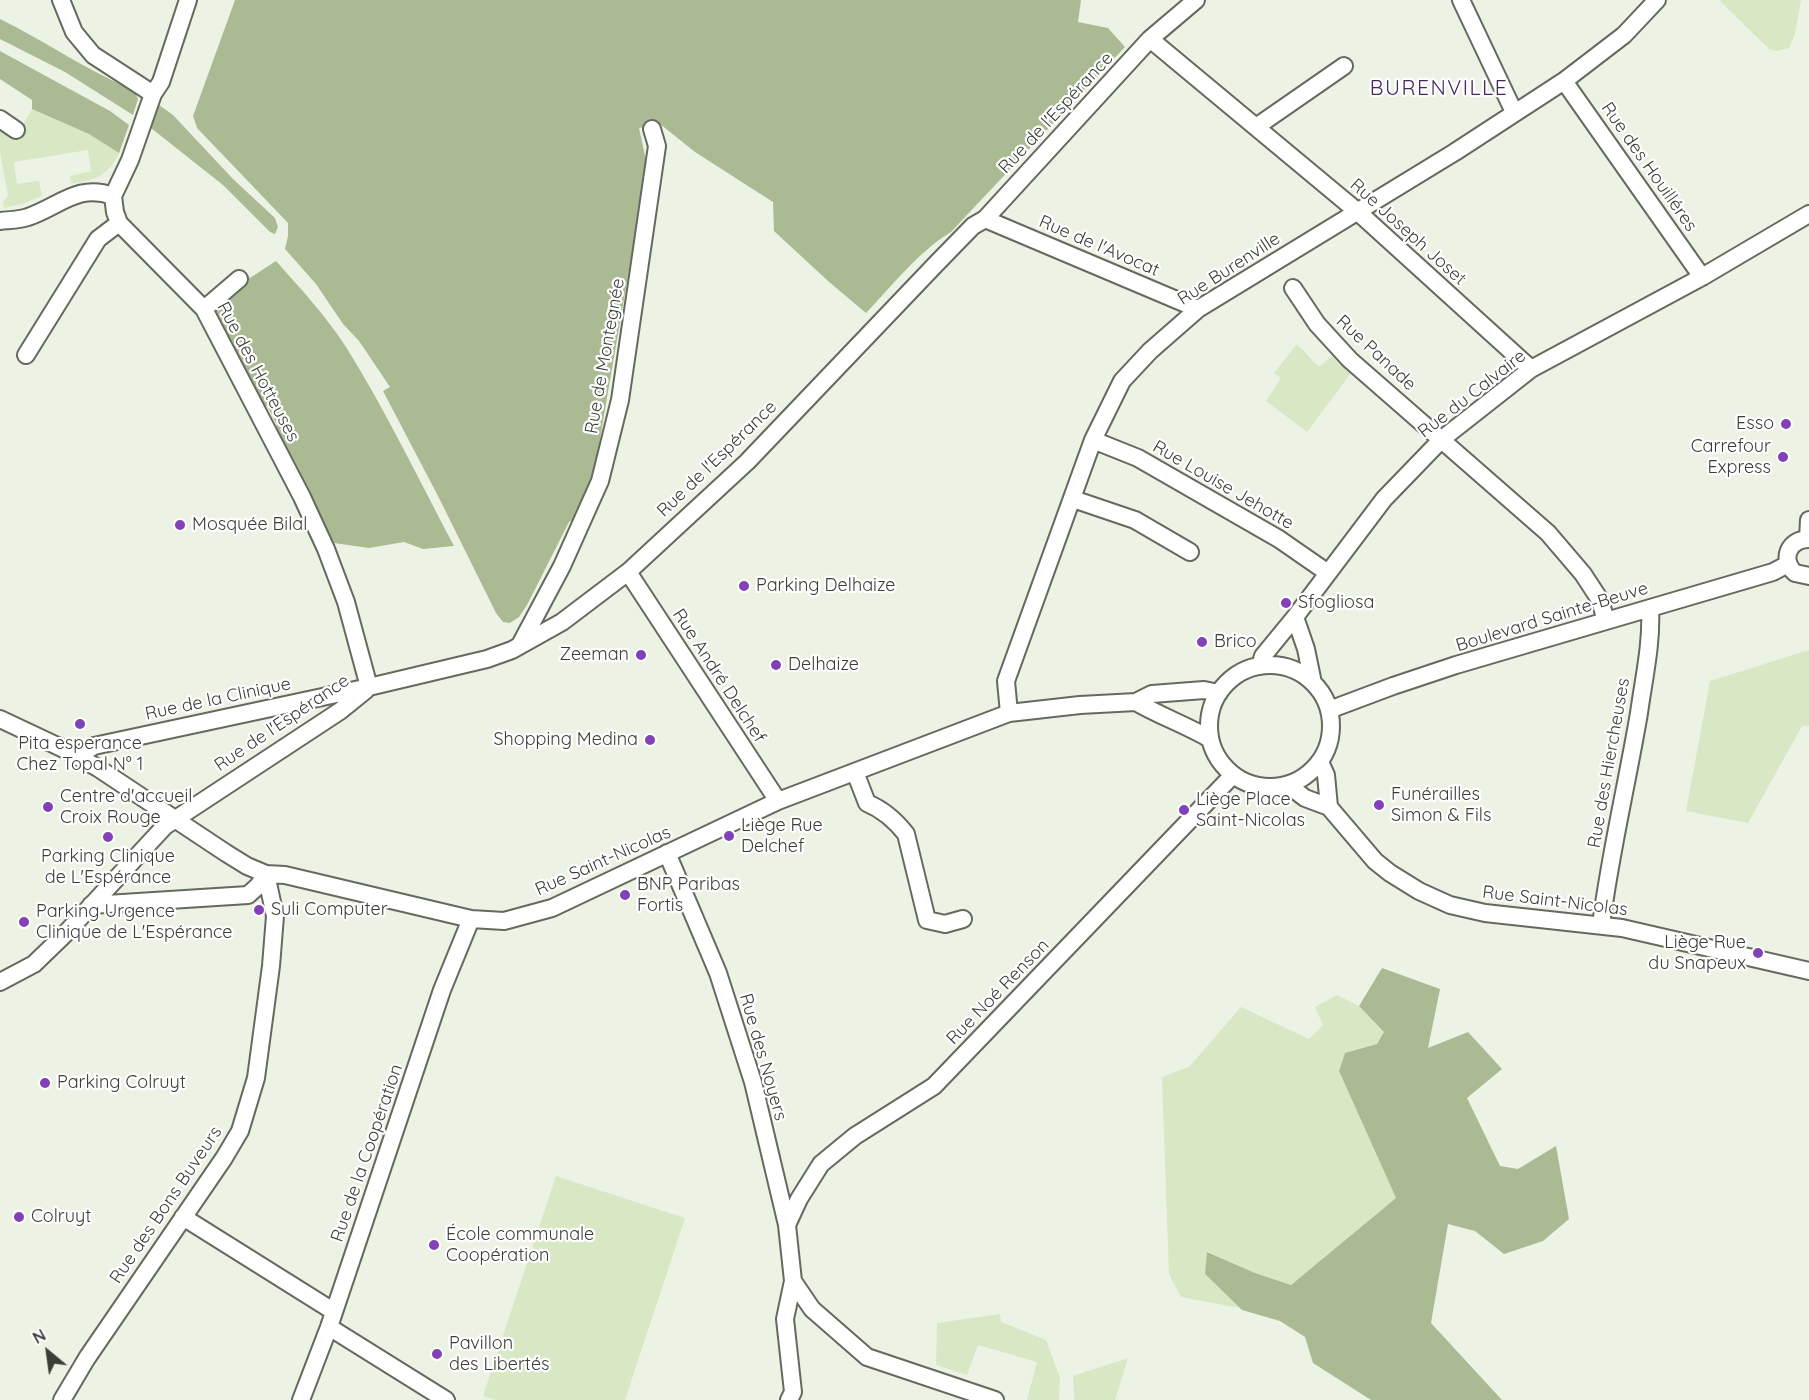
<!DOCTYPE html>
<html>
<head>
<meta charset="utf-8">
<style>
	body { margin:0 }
	#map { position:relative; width:1809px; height:1400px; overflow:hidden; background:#ecf2e4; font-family:Quicksand,sans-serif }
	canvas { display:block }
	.north { position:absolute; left:18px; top:1322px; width:60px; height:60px; -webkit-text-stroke:4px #fff; paint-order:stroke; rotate:331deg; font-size:16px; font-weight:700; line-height:24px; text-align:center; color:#3b3d38 }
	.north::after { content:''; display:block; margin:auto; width:21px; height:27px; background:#3b3d38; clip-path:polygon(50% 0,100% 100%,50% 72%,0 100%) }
</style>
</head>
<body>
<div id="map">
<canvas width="1809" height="1400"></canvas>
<div class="north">N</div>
</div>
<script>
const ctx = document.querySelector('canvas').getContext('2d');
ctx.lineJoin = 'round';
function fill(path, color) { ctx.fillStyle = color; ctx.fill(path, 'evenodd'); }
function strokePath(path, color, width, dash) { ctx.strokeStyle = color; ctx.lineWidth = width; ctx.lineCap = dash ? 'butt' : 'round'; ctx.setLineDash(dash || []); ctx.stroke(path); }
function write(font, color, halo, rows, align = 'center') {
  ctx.font = font + ' Quicksand,sans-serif'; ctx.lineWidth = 4.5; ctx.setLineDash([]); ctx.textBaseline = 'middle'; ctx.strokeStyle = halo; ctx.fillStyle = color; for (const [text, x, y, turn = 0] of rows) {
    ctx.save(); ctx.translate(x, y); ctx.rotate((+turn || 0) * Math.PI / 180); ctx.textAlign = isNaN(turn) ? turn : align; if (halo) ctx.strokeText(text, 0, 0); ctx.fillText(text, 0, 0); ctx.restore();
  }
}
const green = new Path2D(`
	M 1721,0 L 1801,0 L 1795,34 L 1789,48 L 1777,51 L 1769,49 L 1720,1 Z
	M 32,109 L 89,134 L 119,153 C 110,174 94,182 71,183 L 70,176 L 91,171 L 88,150 L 14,162 L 17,184 L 39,181 L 42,196 L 22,204 L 4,208 L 3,202 L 8,196 L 0,152 L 0,128 L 22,126 Z
	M 1297,344 L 1319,367 L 1332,356 L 1351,373 L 1307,432 L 1266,401 L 1281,378 L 1274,373 Z
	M 1809,650 L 1809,726 L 1802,726 L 1748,823 L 1686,811 L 1710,681 Z
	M 1337,995 L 1359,1006 L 1385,1031 L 1377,1044 L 1345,1053 L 1339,1071 L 1396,1198 L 1291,1285 L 1255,1273 L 1208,1252 L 1205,1274 L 1240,1308 L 1181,1297 L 1169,1274 L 1162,1077 L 1189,1067 L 1241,1007 L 1309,1039 L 1323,1025 L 1315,1007 Z
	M 556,1176 L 685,1218 L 625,1400 L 495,1400 L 483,1396 Z
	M 1000,1314 L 1001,1322 L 1046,1340 L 1060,1378 L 1059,1400 L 1027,1400 L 1037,1362 L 978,1345 L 967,1375 L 936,1365 L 937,1323 Z
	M 1128,1358 L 1115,1400 L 1074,1400 L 1073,1376 Z`);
const forest = new Path2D(`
	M 235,0 L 1081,0 L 1078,22 L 1108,28 L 1125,47 L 951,232 C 918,252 893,285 866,313 L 828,281 L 774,231 L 773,202 L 695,152 L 660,124 L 639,128 L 647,165 L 597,456 L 580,516 L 569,522 L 527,605 L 519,617 L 510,623 L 503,622 L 496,613 L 438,496 L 383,391 L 390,387 L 359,341 L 343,324 L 316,284 L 285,249 L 288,236 L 288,223 L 197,128 L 193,116 Z
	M 0,19 C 45,41 87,71 134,90 L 138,99 L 133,115 L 65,72 L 0,39 Z
	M 0,51 L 110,111 L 129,125 L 119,153 L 89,134 L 32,109 L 32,100 L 0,79 Z
	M 159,105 L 173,115 L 233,179 L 275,218 L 278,227 L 275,234 L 270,232 L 223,185 L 151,128 Z
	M 276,261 C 301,289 326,316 346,347 C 386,411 419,480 454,546 L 423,549 L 404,542 L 369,548 L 334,543 L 273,427 L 277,425 L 267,406 L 263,407 L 217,323 L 216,311 L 242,283 Z
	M 1382,968 L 1440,989 L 1428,1048 L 1468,1032 L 1502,1069 L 1467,1098 L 1500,1166 L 1518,1169 L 1556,1146 L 1569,1219 L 1543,1241 L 1504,1254 L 1475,1231 L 1448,1224 L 1431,1323 L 1502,1400 L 1371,1400 L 1313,1363 L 1305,1337 L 1280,1321 L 1242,1310 L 1205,1274 L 1207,1252 L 1255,1273 L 1291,1285 L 1396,1198 L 1339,1071 L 1345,1053 L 1377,1044 L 1384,1032 L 1359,1006 Z`);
const minor = new Path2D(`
	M 61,0 L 74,32 L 93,55 L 153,94
	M 188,0 L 161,82 L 153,94 L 130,160 L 113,196 L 115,212 L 119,223 L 204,309 L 302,497 L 326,549 L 346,602 L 369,687
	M 1461,0 L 1514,112
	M 1150,39 L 1358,212 L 1531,369
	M 1564,81 L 1702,277
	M 0,119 L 16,130
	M 1256,127 L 1344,66
	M 985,219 L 1198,309
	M 0,221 C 9,220 20,220 28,217 C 60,206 78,183 113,196
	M 1293,288 L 1317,324 L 1350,360 L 1548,533 L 1583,574 L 1600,600 L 1606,621
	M 204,309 L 239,279
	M 26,355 L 98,239 L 119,223
	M 1093,440 L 1138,458 L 1279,539 L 1328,573
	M 1073,499 L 1135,520 L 1190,552
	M 1808,539 L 1809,520
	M 1809,539 C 1789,539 1780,559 1795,573 L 1809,576
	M 628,572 L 778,801
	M 1295,617 L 1306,649 L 1313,683
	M 520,645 L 562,566 L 600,481 L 620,400 L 657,146 L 652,129
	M1209 726a61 61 0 1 1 122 0a61 61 0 1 1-122 0Z
	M 1260,666 L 1263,656 L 1295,617 L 1384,499 L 1442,439 L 1531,369 L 1702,277 L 1809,214
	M 1136,702 C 1160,716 1186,725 1210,739
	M 1329,710 L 1393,686 L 1456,665 L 1773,572 L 1788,564
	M 1009,713 L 1006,681 L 1093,440 L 1122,381 L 1150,351 L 1198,309 L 1455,152 L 1564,81 L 1624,35 L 1657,0
	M 0,719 L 68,751 L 98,768 L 226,853 L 247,866 L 266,874 L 285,875 L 471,919 L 504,921 L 552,908 L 778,801 L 1009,713 L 1080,705 L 1136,702 L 1152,694 L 1204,690 L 1219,693
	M 78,756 L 94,746 L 369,687 L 487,659 L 512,650 L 562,622 L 628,572 L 747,462 L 936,264 L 973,226 L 985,219 L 1150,39 L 1196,0
	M 1320,762 L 1326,775 L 1329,807
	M 855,772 L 867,803 C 884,810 895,820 906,834 L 927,920 L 945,924 L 963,919
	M 1288,785 L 1305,798 L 1329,807 L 1375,861 L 1390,873 L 1419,891 L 1450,905 L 1485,913 L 1622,928 L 1809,971
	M 667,853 L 718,973 L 753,1082 L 787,1225 L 793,1281 L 785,1319 L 793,1392 L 789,1400
	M 91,905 L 248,895 L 258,886 L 266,874
	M 1601,925 C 1610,854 1627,784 1639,713 C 1644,677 1652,643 1650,608
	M 0,982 L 34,964 L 64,935 L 165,826 L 340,711 L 366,690
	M 183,1217 L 333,1311
	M 787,1225 L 799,1199 L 821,1164 L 855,1136 L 934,1086 L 1233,775
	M 793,1281 L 812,1309 L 867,1357 L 995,1400
	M 329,1327 L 446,1400
	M 62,1400 L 87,1358 L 224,1158 L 240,1131 L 256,1078 L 271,966 L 275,916 L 266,874
	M 301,1400 L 329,1327 L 442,990 L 471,919`);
const markers = [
	[1786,424,6,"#8241b6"],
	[1783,457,6,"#8241b6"],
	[180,525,6,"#8241b6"],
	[744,586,6,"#8241b6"],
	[1286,603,6,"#8241b6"],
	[1202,642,6,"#8241b6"],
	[641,655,6,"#8241b6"],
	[776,665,6,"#8241b6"],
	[80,724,6,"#8241b6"],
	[650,740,6,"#8241b6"],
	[1379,805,6,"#8241b6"],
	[48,807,6,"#8241b6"],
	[1184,810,6,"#8241b6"],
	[729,836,6,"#8241b6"],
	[108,837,6,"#8241b6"],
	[625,895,6,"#8241b6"],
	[259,910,6,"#8241b6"],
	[24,922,6,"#8241b6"],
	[1758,953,6,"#8241b6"],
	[45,1083,6,"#8241b6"],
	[19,1217,6,"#8241b6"],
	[434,1245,6,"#8241b6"],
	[437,1354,6,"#8241b6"]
];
const streetNames = [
	["Rue de l'Espérance",1056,113,-47],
	["Rue des Houilléres",1649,167,55],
	["Rue Joseph Joset",1408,232,42],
	["Rue de l'Avocat",1099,246,23],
	["Rue Burenville",1229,269,-33],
	["Rue Panade",1376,353,43],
	["Rue de Montegnée",605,356,-80],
	["Rue des Hotteuses",258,372,62],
	["Rue du Calvaire",1472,394,-38],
	["Rue de l'Espérance",717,459,-44],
	["Rue Louise Jehotte",1223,485,30],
	["Boulevard Sainte-Beuve",1552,617,-17],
	["Rue André Delchef",719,676,57],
	["Rue de la Clinique",218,699,-12],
	["Rue de l'Espérance",282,723,-34],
	["Rue des Hiercheuses",1609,763,-80],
	["Rue Saint-Nicolas",603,861,-24],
	["Rue Saint-Nicolas",1555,901,7],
	["Rue Noé Renson",998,992,-46],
	["Rue des Noyers",763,1057,74],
	["Rue de la Coopération",367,1153,-71],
	["Rue des Bons Buveurs",166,1205,-56]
];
const poiNames = [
	["Esso",1774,424,"right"],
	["Carrefour",1771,447,"right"],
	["Express",1771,468,"right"],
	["Mosquée Bilal",192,525],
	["Parking Delhaize",756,586],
	["Sfogliosa",1298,603],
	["Brico",1214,642],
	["Zeeman",629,655,"right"],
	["Delhaize",788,665],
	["Shopping Medina",638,740,"right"],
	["Pita esperance",80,744,"center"],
	["Chez Topal N° 1",80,765,"center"],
	["Funérailles",1391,795],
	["Simon & Fils",1391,816],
	["Centre d'accueil",60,797],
	["Croix Rouge",60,818],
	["Liège Place",1196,800],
	["Saint-Nicolas",1196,821],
	["Liège Rue",741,826],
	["Delchef",741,847],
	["Parking Clinique",108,857,"center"],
	["de L'Espérance",108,878,"center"],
	["BNP Paribas",637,885],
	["Fortis",637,906],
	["Suli Computer",271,910],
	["Parking Urgence",36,912],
	["Clinique de L'Espérance",36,933],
	["Liège Rue",1746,943,"right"],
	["du Snapeux",1746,964,"right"],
	["Parking Colruyt",57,1083],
	["Colruyt",31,1217],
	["École communale",446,1235],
	["Coopération",446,1256],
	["Pavillon",449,1344],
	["des Libertés",449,1365]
];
const quarterNames = [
	["BURENVILLE",1439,89]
];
fill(green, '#d8e8c5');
fill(forest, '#aabb94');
strokePath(minor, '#646a5e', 20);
strokePath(minor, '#fff', 16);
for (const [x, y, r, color] of markers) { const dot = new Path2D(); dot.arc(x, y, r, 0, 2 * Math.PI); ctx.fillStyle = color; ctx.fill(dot); strokePath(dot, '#fff', 2); }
write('18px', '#3b3d38', '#fff', streetNames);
write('18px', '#3b3d38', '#fff', poiNames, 'left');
ctx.letterSpacing = '1.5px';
write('21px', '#45265f', '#fff', quarterNames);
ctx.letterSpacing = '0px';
</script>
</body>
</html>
